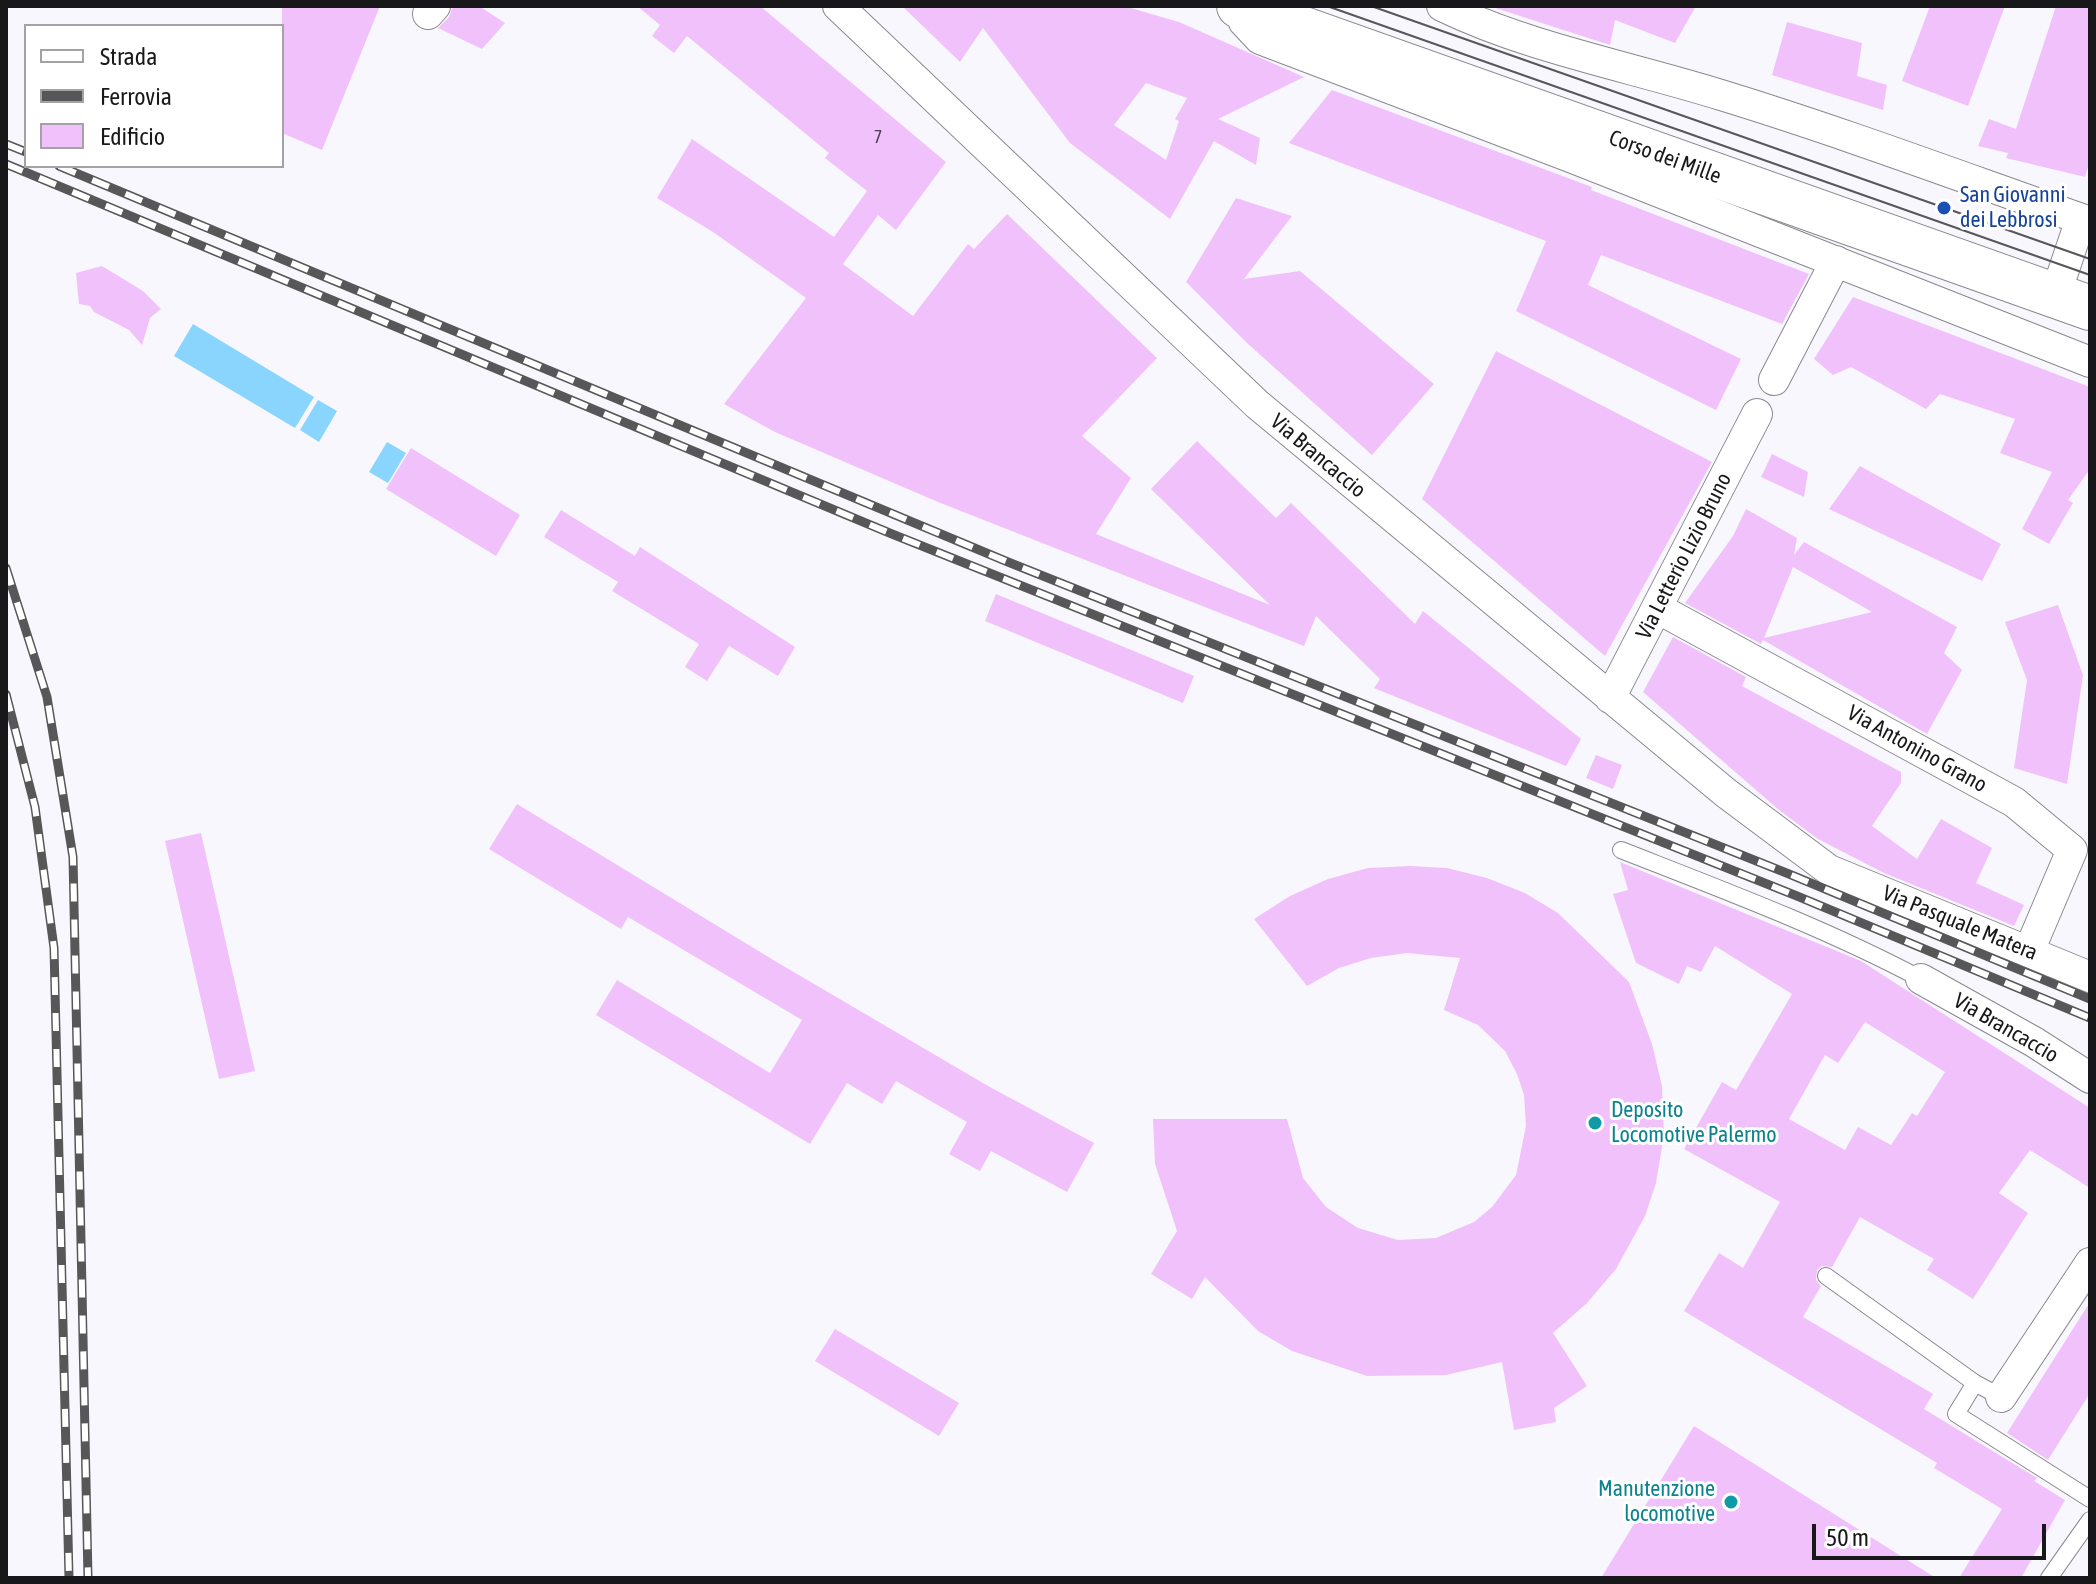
<!DOCTYPE html>
<html>
<head>
<meta charset="utf-8">
<style>
	body { margin:0 }
	#map { position:relative; width:2096px; height:1584px; overflow:hidden; background:#f9f7fe; font-family:"Asap Condensed",sans-serif }
	canvas { display:block }
	.frame { position:absolute; inset:0; border:8px solid #18181a; pointer-events:none }
	.legend { position:absolute; left:24px; top:24px; width:260px; height:144px; box-sizing:border-box; background:#fff; border:2px solid #a3a3a3; margin:0; padding:10px 14px; list-style:none; font-size:24px; color:#18181a }
	.legend li { display:flex; align-items:center; gap:16px; height:40px }
	.legend b { width:40px; border:2px solid #a3a3a3 }
	.scale { position:absolute; left:1812px; top:1524px; width:234px; height:36px; box-sizing:border-box; border:4px solid #18181a; border-top:0; padding-left:10px; font-size:24px; line-height:28px; white-space:nowrap; color:#18181a; -webkit-text-stroke:6px #fff; paint-order:stroke }
</style>
</head>
<body>
<div id="map">
<canvas width="2096" height="1584"></canvas>
<div class="frame"></div>
<ul class="legend">
<li><b style="height:10px;background:#fff"></b>Strada</li>
<li><b style="height:10px;background:#57575a"></b>Ferrovia</li>
<li><b style="height:22px;background:#f1c1fc"></b>Edificio</li>
</ul>
<div class="scale">50 m</div>
</div>
<script>
const ctx = document.querySelector('canvas').getContext('2d');
ctx.lineJoin = 'round';
function fill(path, color) { ctx.fillStyle = color; ctx.fill(path, 'evenodd'); }
function strokePath(path, color, width, dash) { ctx.strokeStyle = color; ctx.lineWidth = width; ctx.lineCap = dash ? 'butt' : 'round'; ctx.setLineDash(dash || []); ctx.stroke(path); }
function write(font, color, halo, rows, align = 'center') {
  ctx.font = font + ' "Asap Condensed",sans-serif'; ctx.lineWidth = 6; ctx.setLineDash([]); ctx.textBaseline = 'middle'; ctx.strokeStyle = halo; ctx.fillStyle = color; for (const [text, x, y, turn = 0] of rows) {
    ctx.save(); ctx.translate(x, y); ctx.rotate((+turn || 0) * Math.PI / 180); ctx.textAlign = isNaN(turn) ? turn : align; if (halo) ctx.strokeText(text, 0, 0); ctx.fillText(text, 0, 0); ctx.restore();
  }
}
const water = new Path2D(`
	M 193,324 L 314,397 L 295,428 L 174,356 Z
	M 318,400 L 337,411 L 319,442 L 300,430 Z
	M 387,442 L 406,453 L 388,483 L 369,472 Z`);
const building = new Path2D(`
	M 282,6 L 380,6 L 322,150 L 282,133 Z
	M 453,6 L 479,6 L 505,23 L 482,49 L 438,28 L 449,17 Z
	M 637,6 L 760,6 L 946,162 L 896,230 L 878,215 L 843,264 L 913,316 L 968,244 L 974,249 L 1007,214 L 1157,358 L 1082,436 L 1131,478 L 1096,534 L 1270,605 L 1151,489 L 1197,441 L 1276,518 L 1291,503 L 1415,624 L 1423,611 L 1581,739 L 1566,766 L 1374,688 L 1380,679 L 1316,616 L 1304,646 L 938,502 L 775,432 L 724,404 L 806,298 L 713,232 L 657,198 L 692,139 L 834,237 L 867,191 L 825,158 L 829,153 L 687,36 L 674,53 L 652,36 L 660,25 Z
	M 902,6 L 1124,6 L 1179,22 L 1304,77 L 1218,119 L 1260,138 L 1256,165 L 1214,141 L 1170,219 L 1070,143 L 983,28 L 960,62 ZM 1146,83 L 1187,98 L 1175,119 L 1179,121 L 1166,160 L 1114,125 Z
	M 1489,6 L 1696,6 L 1675,43 L 1615,20 L 1610,45 Z
	M 1930,6 L 2005,6 L 1968,106 L 1902,81 Z
	M 2056,6 L 2090,6 L 2090,160 L 2085,177 L 2006,158 L 2008,153 L 1978,146 L 1989,119 L 2016,129 Z
	M 1787,22 L 1862,43 L 1857,76 L 1887,85 L 1883,110 L 1772,75 Z
	M 1332,90 L 1592,187 L 1591,190 L 1809,274 L 1782,324 L 1601,255 L 1588,285 L 1741,359 L 1716,410 L 1516,311 L 1546,241 L 1289,143 Z
	M 1236,198 L 1292,216 L 1244,279 L 1300,271 L 1434,384 L 1372,455 L 1247,343 L 1186,282 Z
	M 102,266 L 143,291 L 161,309 L 150,318 L 142,345 L 129,330 L 94,312 L 90,306 L 79,304 L 76,273 Z
	M 1853,297 L 2090,387 L 2090,469 L 2068,500 L 2073,503 L 2049,544 L 2022,529 L 2052,472 L 2000,453 L 2015,419 L 1940,394 L 1926,409 L 1851,367 L 1833,375 L 1814,359 Z
	M 1496,351 L 1712,462 L 1605,656 L 1422,499 Z
	M 411,448 L 520,515 L 496,556 L 386,489 Z
	M 1772,454 L 1808,472 L 1804,497 L 1761,477 Z
	M 1860,466 L 2001,544 L 1982,581 L 1829,509 Z
	M 1746,509 L 1797,538 L 1794,555 L 1804,542 L 1957,627 L 1944,653 L 1962,670 L 1927,734 L 1763,640 L 1761,644 L 1685,603 L 1733,536 ZM 1793,567 L 1872,612 L 1764,638 Z
	M 561,510 L 635,556 L 640,547 L 795,647 L 778,676 L 729,646 L 707,681 L 685,667 L 699,644 L 612,591 L 618,582 L 544,537 Z
	M 996,594 L 1194,676 L 1183,703 L 985,621 Z
	M 2058,605 L 2083,675 L 2067,784 L 2014,768 L 2027,680 L 2005,622 Z
	M 1673,637 L 1746,677 L 1742,686 L 1901,772 L 1901,783 L 1872,826 L 1917,859 L 1941,819 L 1992,848 L 1976,883 L 2024,905 L 2014,926 L 1884,873 L 1818,839 L 1779,810 L 1643,692 Z
	M 1596,755 L 1622,765 L 1613,789 L 1586,778 Z
	M 517,804 L 775,961 L 988,1086 L 1094,1143 L 1067,1192 L 991,1151 L 980,1171 L 949,1154 L 967,1122 L 896,1081 L 882,1104 L 847,1083 L 810,1144 L 596,1015 L 617,980 L 770,1073 L 802,1020 L 628,917 L 621,929 L 489,849 Z
	M 201,833 L 255,1071 L 219,1079 L 165,841 Z
	M 1620,862 L 1861,961 L 2090,1108 L 2090,1188 L 2030,1150 L 1999,1193 L 2028,1213 L 1973,1299 L 1927,1270 L 1934,1259 L 1860,1217 L 1832,1267 L 1822,1266 L 1817,1270 L 1816,1280 L 1821,1286 L 1803,1317 L 1933,1394 L 1924,1409 L 2037,1478 L 2034,1481 L 2065,1500 L 2021,1578 L 1959,1578 L 2002,1509 L 1934,1468 L 1937,1463 L 1684,1311 L 1719,1253 L 1743,1268 L 1780,1202 L 1684,1149 L 1722,1082 L 1736,1090 L 1792,994 L 1715,946 L 1701,972 L 1687,966 L 1679,984 L 1636,963 L 1613,894 L 1628,890 ZM 1865,1022 L 1945,1072 L 1917,1116 L 1912,1113 L 1891,1145 L 1858,1127 L 1845,1150 L 1789,1119 L 1825,1055 L 1838,1063 Z
	M 1410,866 L 1447,868 L 1487,878 L 1525,893 L 1558,913 L 1629,982 L 1652,1044 L 1662,1086 L 1664,1135 L 1656,1183 L 1645,1216 L 1616,1269 L 1586,1304 L 1553,1333 L 1587,1386 L 1554,1408 L 1556,1422 L 1514,1430 L 1502,1362 L 1446,1375 L 1367,1376 L 1292,1351 L 1258,1331 L 1205,1277 L 1192,1299 L 1151,1274 L 1177,1231 L 1155,1164 L 1153,1119 L 1287,1119 L 1303,1178 L 1326,1207 L 1358,1228 L 1398,1240 L 1436,1238 L 1474,1222 L 1492,1207 L 1516,1175 L 1526,1126 L 1524,1095 L 1517,1074 L 1505,1051 L 1478,1025 L 1444,1010 L 1460,958 L 1407,953 L 1371,958 L 1339,968 L 1307,986 L 1254,919 L 1290,896 L 1328,879 L 1368,868 Z
	M 2090,1302 L 2090,1393 L 2048,1460 L 2007,1433 Z
	M 835,1329 L 959,1403 L 939,1436 L 815,1361 Z
	M 1694,1426 L 1936,1578 L 1601,1578 Z`);
const lane = new Path2D(`
	M 1621,850 C 1723,890 1825,928 1921,979
	M 1826,1276 L 1975,1383 L 2001,1397
	M 1975,1383 L 1956,1414 L 2090,1499
	M 2049,1578 L 2090,1520`);
const street = new Path2D(`
	M 838,6 L 1258,405 L 1726,793 L 1829,870 L 2090,977
	M 1245,6 L 1244,22 L 1260,39 L 1573,158 L 2090,362
	M 1442,6 C 1529,48 1628,66 1721,95 C 1845,133 1967,179 2090,222
	M 428,14 L 435,6
	M 2055,296 L 2081,219
	M 1774,380 L 1836,261
	M 1657,608 L 2014,802 L 2072,850 L 2029,951
	M 1610,698 L 1757,414
	M 1921,979 L 2034,1042 L 2090,1078
	M 2001,1397 L 2090,1263`);
const secondary = new Path2D(`
	M 1239,6 L 2090,308`);
const tram = new Path2D(`
	M 1327,6 L 2090,275
	M 1371,6 L 2090,259`);
const rail = new Path2D(`
	M 6,144 L 26,152
	M 6,164 L 892,534 L 1797,896 L 2090,1018
	M 59,166 L 1008,562 L 1789,874 L 2090,999
	M 6,568 L 47,697 L 73,857 L 88,1578
	M 6,694 L 35,807 L 54,948 L 69,1578`);
const markers = [
	[1944,208,8,"#1a4fb4"],
	[1595,1123,8,"#0f9aa8"],
	[1731,1502,8,"#0f9aa8"]
];
const numberNames = [
	["7",878,137]
];
const streetNames = [
	["Corso dei Mille",1665,157,20],
	["Via Brancaccio",1318,456,40],
	["Via Letterio Lizio Bruno",1684,556,-63],
	["Via Antonino Grano",1917,749,29],
	["Via Pasquale Matera",1960,923,22],
	["Via Brancaccio",2006,1028,30]
];
const transitNames = [
	["San Giovanni",1960,195],
	["dei Lebbrosi",1960,220]
];
const cultureNames = [
	["Deposito",1611,1110],
	["Locomotive Palermo",1611,1135],
	["Manutenzione",1715,1489,"right"],
	["locomotive",1715,1514,"right"]
];
fill(water, '#8ad5fe');
fill(building, '#f1c1fc');
strokePath(lane, '#8a888f', 18);
strokePath(street, '#8a888f', 32);
strokePath(secondary, '#8a888f', 46);
strokePath(lane, '#fff', 16);
strokePath(street, '#fff', 30);
strokePath(secondary, '#fff', 44);
strokePath(tram, '#57575a', 2);
strokePath(rail, '#57575a', 9);
strokePath(rail, '#fff', 6, [18]);
for (const [x, y, r, color] of markers) { const dot = new Path2D(); dot.arc(x, y, r, 0, 2 * Math.PI); ctx.fillStyle = color; ctx.fill(dot); strokePath(dot, '#fff', 3); }
write('18px', '#4e4252', null, numberNames);
write('22px', '#18181a', '#fff', streetNames);
write('22px', '#164399', '#fff', transitNames, 'left');
write('22px', '#0d838f', '#fff', cultureNames, 'left');
</script>
</body>
</html>
